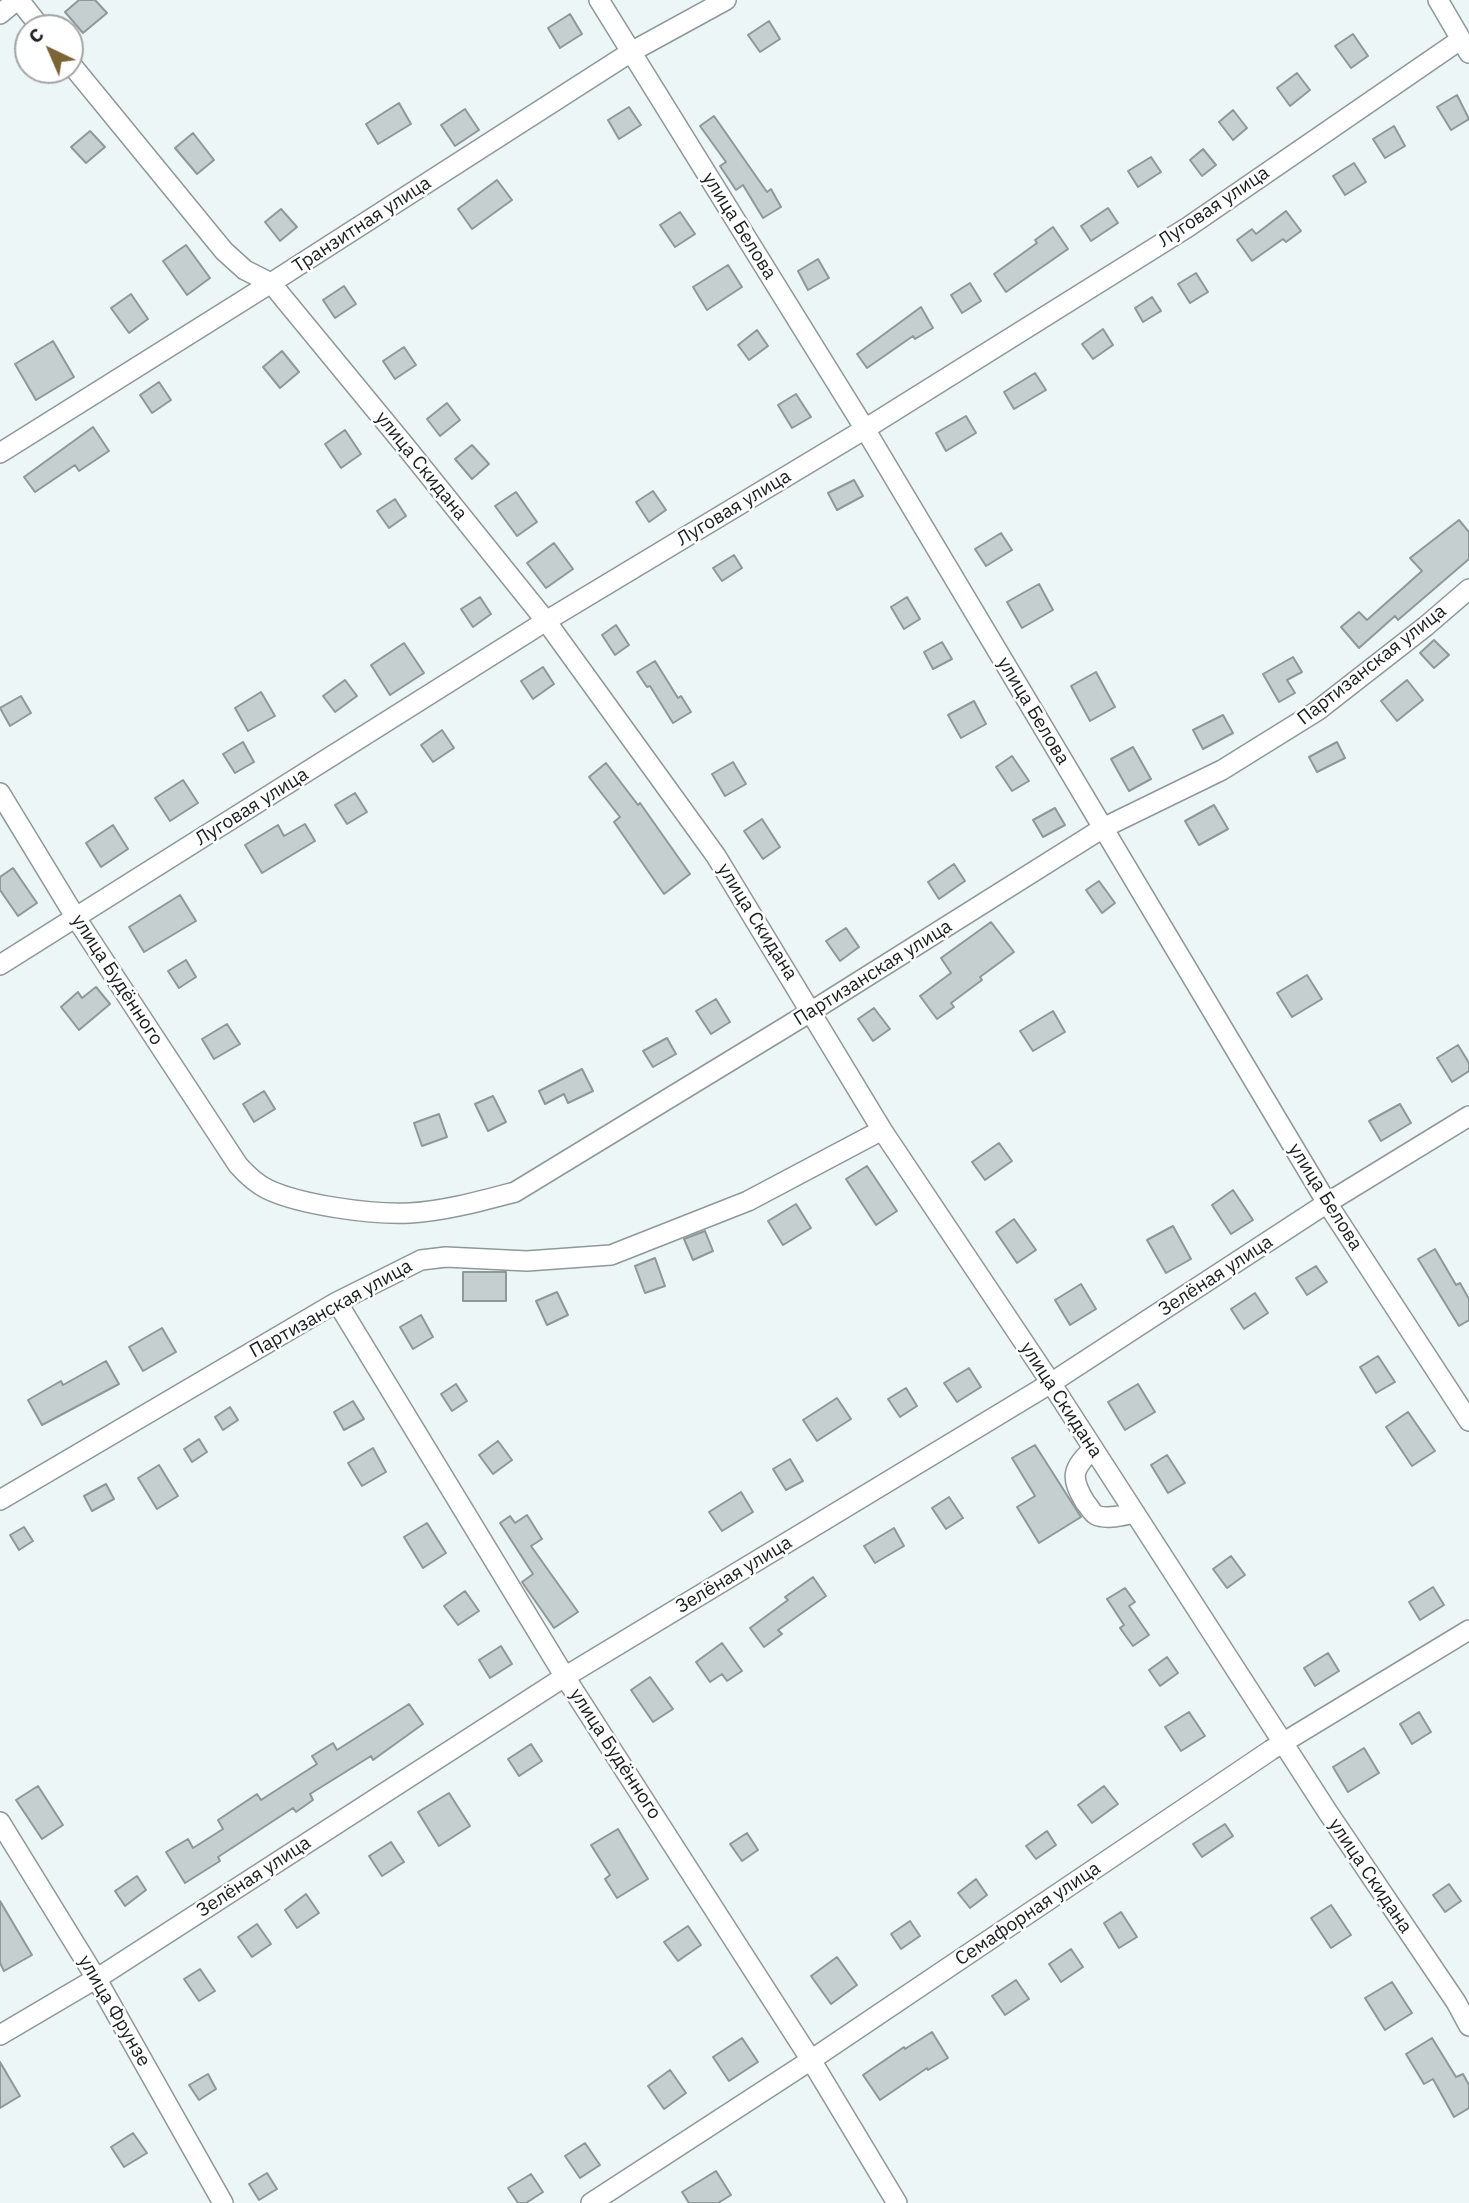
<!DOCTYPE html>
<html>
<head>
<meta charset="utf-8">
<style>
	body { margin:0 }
	#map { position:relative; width:1469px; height:2203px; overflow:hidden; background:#ecf6f7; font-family:"IBM Plex Sans",sans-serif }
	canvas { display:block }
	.north { position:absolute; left:14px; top:14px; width:70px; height:70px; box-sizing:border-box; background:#fff; border:2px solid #a4a5a5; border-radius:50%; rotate:316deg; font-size:19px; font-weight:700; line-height:28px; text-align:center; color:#1b1e1f }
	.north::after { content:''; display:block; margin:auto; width:24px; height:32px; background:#7b6535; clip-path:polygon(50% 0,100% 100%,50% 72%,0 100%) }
</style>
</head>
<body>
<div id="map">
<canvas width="1469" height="2203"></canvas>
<div class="north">С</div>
</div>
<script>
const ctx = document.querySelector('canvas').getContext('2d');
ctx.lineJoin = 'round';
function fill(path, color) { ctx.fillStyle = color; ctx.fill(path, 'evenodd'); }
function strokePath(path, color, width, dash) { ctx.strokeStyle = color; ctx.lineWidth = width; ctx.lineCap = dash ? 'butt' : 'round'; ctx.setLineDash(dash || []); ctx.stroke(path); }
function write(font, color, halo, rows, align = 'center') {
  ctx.font = font + ' "IBM Plex Sans",sans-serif'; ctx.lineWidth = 5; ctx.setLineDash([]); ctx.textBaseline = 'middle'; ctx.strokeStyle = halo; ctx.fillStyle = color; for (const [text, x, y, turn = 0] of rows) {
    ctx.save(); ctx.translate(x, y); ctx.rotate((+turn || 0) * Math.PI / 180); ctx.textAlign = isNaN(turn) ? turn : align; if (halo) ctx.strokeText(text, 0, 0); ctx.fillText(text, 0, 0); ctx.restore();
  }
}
const building = new Path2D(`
	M 79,0 L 95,0 L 107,13 L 83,33 L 65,12 Z
	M 570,14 L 582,34 L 560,48 L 548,28 Z
	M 769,21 L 780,39 L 760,52 L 748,35 Z
	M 1353,34 L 1368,56 L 1351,68 L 1335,46 Z
	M 1297,73 L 1310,90 L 1290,106 L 1277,88 Z
	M 1457,95 L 1469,119 L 1451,130 L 1437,107 Z
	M 399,103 L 411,124 L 378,144 L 366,124 Z
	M 629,107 L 641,125 L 619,139 L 608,120 Z
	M 465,109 L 479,130 L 455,146 L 441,125 Z
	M 1233,110 L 1247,128 L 1233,140 L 1219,122 Z
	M 714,116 L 767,192 L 771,189 L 781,207 L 763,218 L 743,185 L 736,190 L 720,166 L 726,162 L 700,126 Z
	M 1394,126 L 1405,146 L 1385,158 L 1373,139 Z
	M 90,131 L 105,147 L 86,163 L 71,147 Z
	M 193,133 L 214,160 L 197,174 L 175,148 Z
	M 1203,149 L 1216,165 L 1202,176 L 1190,160 Z
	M 1151,157 L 1161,172 L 1138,187 L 1128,171 Z
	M 1354,163 L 1366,182 L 1345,195 L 1333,176 Z
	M 497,180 L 512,200 L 472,229 L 458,209 Z
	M 1108,208 L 1118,223 L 1091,241 L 1081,226 Z
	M 281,209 L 297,227 L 280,241 L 265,222 Z
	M 1286,211 L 1301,231 L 1286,242 L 1283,239 L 1252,261 L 1237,240 L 1252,229 L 1256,234 Z
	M 680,212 L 695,234 L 675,247 L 660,225 Z
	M 1053,227 L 1068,249 L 1006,292 L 994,274 L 1037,243 L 1035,240 Z
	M 186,245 L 210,278 L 187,295 L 163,261 Z
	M 818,259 L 829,278 L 808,290 L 798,271 Z
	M 728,265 L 742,287 L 707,310 L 693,287 Z
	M 1196,273 L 1208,292 L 1190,303 L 1178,284 Z
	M 970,283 L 981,301 L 962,313 L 951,295 Z
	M 344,286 L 356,304 L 335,318 L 323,300 Z
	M 131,294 L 148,319 L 129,333 L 111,308 Z
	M 1152,297 L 1161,311 L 1143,322 L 1135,308 Z
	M 921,307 L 933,328 L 915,339 L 913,336 L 867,368 L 857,354 Z
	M 1103,329 L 1113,345 L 1093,359 L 1082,344 Z
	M 757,330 L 768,346 L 749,360 L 738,345 Z
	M 53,341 L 74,377 L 36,400 L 15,364 Z
	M 404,347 L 416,365 L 395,379 L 383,361 Z
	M 282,351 L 299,372 L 280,388 L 263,367 Z
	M 1035,373 L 1046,390 L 1014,409 L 1004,392 Z
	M 159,382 L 171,400 L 152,413 L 140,395 Z
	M 796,394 L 811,417 L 792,428 L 778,405 Z
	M 447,403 L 460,420 L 440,436 L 427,419 Z
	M 966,416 L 976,433 L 946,451 L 936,433 Z
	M 93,427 L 109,451 L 79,471 L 75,465 L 35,492 L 24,477 Z
	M 345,430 L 361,454 L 341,468 L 325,444 Z
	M 472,445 L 489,464 L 472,479 L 455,459 Z
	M 854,480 L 863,496 L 837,510 L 828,493 Z
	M 653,491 L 666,510 L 649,522 L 636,502 Z
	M 516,492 L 537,522 L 517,536 L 495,506 Z
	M 395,499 L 406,516 L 389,528 L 377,511 Z
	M 1459,520 L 1469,532 L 1469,559 L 1398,620 L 1395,616 L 1359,648 L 1341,627 L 1359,612 L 1367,620 L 1422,571 L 1410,558 Z
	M 1001,533 L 1012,550 L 986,566 L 975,549 Z
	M 554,543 L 573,569 L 546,588 L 527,563 Z
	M 734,555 L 742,568 L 722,581 L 713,568 Z
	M 1039,584 L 1053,610 L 1022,628 L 1007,602 Z
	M 480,597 L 491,614 L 473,627 L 461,609 Z
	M 907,597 L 920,619 L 904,629 L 891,607 Z
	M 616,625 L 629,645 L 615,655 L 602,635 Z
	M 1434,640 L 1449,655 L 1434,668 L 1420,653 Z
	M 942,642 L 952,659 L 933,669 L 924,652 Z
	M 404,643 L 424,673 L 390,695 L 371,665 Z
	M 1293,657 L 1302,672 L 1287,680 L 1295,693 L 1279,702 L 1263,674 Z
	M 655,661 L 678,698 L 681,696 L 691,712 L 673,723 L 650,686 L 647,687 L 637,672 Z
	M 543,667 L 554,684 L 533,699 L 521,681 Z
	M 1096,672 L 1115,707 L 1090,721 L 1071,686 Z
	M 345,680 L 357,696 L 335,712 L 323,696 Z
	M 1407,680 L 1423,700 L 1397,721 L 1381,701 Z
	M 261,692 L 275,716 L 248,731 L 235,708 Z
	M 21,696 L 31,713 L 10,726 L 0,708 Z
	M 974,701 L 986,724 L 961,738 L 948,715 Z
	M 1223,715 L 1233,733 L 1203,749 L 1193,730 Z
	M 442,730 L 454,748 L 433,762 L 421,745 Z
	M 243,742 L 254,762 L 235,773 L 223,754 Z
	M 1337,742 L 1345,758 L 1317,772 L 1309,757 Z
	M 1133,747 L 1151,779 L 1129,791 L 1111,759 Z
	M 1012,756 L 1029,781 L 1012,791 L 996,767 Z
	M 733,762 L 746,784 L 725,796 L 712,774 Z
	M 606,763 L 638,805 L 640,803 L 690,874 L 664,894 L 614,822 L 620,817 L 589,777 Z
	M 183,780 L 198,803 L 170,821 L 155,798 Z
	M 355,793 L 367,812 L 347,824 L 335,805 Z
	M 1214,805 L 1228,829 L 1199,845 L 1185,821 Z
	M 1055,808 L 1065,825 L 1043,837 L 1033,820 Z
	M 762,819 L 780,847 L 763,859 L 744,831 Z
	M 305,824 L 315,841 L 262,873 L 245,845 L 278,825 L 284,836 Z
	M 113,825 L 128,849 L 101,867 L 86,843 Z
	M 954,864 L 965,881 L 939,899 L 928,882 Z
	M 13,868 L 37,903 L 18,916 L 0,890 L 0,877 Z
	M 1099,881 L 1115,903 L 1102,913 L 1086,890 Z
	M 180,895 L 196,921 L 144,952 L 129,927 Z
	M 991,922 L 1014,952 L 980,977 L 982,980 L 951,1003 L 954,1007 L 937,1019 L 920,996 L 951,973 L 941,958 Z
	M 846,928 L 859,947 L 840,961 L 826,941 Z
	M 186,960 L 196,977 L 179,988 L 168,971 Z
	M 1307,975 L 1322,999 L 1292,1017 L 1277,993 Z
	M 96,987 L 110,1004 L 79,1030 L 61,1007 L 78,992 L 82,998 Z
	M 716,999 L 730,1022 L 711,1034 L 696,1011 Z
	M 874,1008 L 890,1029 L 873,1041 L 858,1019 Z
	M 1053,1011 L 1065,1032 L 1033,1051 L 1020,1031 Z
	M 227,1024 L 240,1044 L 214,1059 L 202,1039 Z
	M 667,1038 L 676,1054 L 653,1067 L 643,1051 Z
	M 1458,1045 L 1469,1063 L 1469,1071 L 1452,1082 L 1437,1058 Z
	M 582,1069 L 593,1091 L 568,1103 L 564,1094 L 545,1104 L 539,1091 Z
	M 264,1091 L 275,1109 L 254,1122 L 243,1104 Z
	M 493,1096 L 506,1122 L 488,1131 L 475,1104 Z
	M 1400,1104 L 1411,1123 L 1381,1141 L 1369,1121 Z
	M 439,1114 L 447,1137 L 422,1146 L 414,1123 Z
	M 999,1143 L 1012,1161 L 985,1180 L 972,1162 Z
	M 867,1166 L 897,1211 L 876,1225 L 846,1179 Z
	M 1233,1190 L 1253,1220 L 1231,1234 L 1212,1205 Z
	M 796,1204 L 811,1228 L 783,1245 L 768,1221 Z
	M 1014,1219 L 1036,1250 L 1017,1263 L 996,1232 Z
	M 1173,1226 L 1191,1259 L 1166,1273 L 1147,1240 Z
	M 705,1231 L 713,1251 L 693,1260 L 684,1239 Z
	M 1435,1249 L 1456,1285 L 1460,1283 L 1469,1299 L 1469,1320 L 1459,1326 L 1418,1259 Z
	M 655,1258 L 665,1286 L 645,1293 L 635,1266 Z
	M 1316,1266 L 1327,1282 L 1307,1295 L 1296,1278 Z
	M 463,1272 L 506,1272 L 506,1301 L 463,1301 Z
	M 1081,1284 L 1096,1309 L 1070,1325 L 1055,1300 Z
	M 557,1292 L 568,1315 L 547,1325 L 536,1301 Z
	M 1255,1293 L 1268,1313 L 1244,1329 L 1231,1309 Z
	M 421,1315 L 433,1337 L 413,1349 L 400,1327 Z
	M 162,1328 L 176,1352 L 143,1371 L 129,1347 Z
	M 1378,1356 L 1395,1382 L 1376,1393 L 1360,1367 Z
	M 106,1361 L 119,1384 L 42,1425 L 28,1400 L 61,1381 L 63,1385 Z
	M 969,1368 L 981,1387 L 957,1402 L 944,1383 Z
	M 456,1384 L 467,1401 L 452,1411 L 441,1394 Z
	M 1138,1384 L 1155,1412 L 1125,1430 L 1108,1402 Z
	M 906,1388 L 917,1406 L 900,1417 L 888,1399 Z
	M 837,1398 L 851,1419 L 817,1441 L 803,1420 Z
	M 353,1401 L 364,1419 L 344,1430 L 334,1412 Z
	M 230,1407 L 238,1420 L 223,1430 L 215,1417 Z
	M 1408,1412 L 1435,1451 L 1412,1466 L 1386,1427 Z
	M 199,1439 L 207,1452 L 192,1462 L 184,1449 Z
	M 498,1441 L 512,1460 L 493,1474 L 479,1455 Z
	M 1035,1445 L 1081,1517 L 1039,1543 L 1017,1507 L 1035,1496 L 1012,1458 Z
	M 373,1448 L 386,1472 L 362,1486 L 348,1463 Z
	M 1167,1455 L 1185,1483 L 1168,1493 L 1151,1465 Z
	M 790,1459 L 803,1481 L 786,1490 L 773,1469 Z
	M 159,1465 L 178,1496 L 157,1509 L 138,1478 Z
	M 106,1484 L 114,1499 L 92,1511 L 84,1496 Z
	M 741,1492 L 753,1512 L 722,1531 L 709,1512 Z
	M 949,1497 L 963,1518 L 946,1529 L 932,1508 Z
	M 527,1515 L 542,1539 L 531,1546 L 578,1612 L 554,1628 L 522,1582 L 533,1574 L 500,1523 L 510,1516 L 515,1523 Z
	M 427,1523 L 446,1553 L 423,1568 L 404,1537 Z
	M 24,1527 L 33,1541 L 19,1550 L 10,1535 Z
	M 894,1528 L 904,1546 L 875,1563 L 864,1546 Z
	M 1231,1556 L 1245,1575 L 1227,1588 L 1213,1569 Z
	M 813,1577 L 826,1596 L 778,1630 L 782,1634 L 764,1647 L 750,1628 L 788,1600 L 785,1597 Z
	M 1433,1587 L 1444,1605 L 1420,1620 L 1409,1602 Z
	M 1125,1588 L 1135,1602 L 1129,1606 L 1149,1635 L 1133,1646 L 1120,1628 L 1124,1625 L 1107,1599 Z
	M 465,1591 L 479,1611 L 458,1625 L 444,1606 Z
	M 722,1643 L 742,1671 L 727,1681 L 722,1674 L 710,1682 L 696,1662 Z
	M 501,1646 L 512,1664 L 490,1678 L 479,1660 Z
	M 1328,1653 L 1339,1671 L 1315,1686 L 1304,1668 Z
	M 1167,1657 L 1178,1673 L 1160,1686 L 1149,1670 Z
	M 650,1677 L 673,1709 L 653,1722 L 631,1690 Z
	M 409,1704 L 423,1724 L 373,1760 L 371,1756 L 310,1794 L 313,1800 L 296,1812 L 293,1808 L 218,1857 L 220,1861 L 185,1883 L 166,1852 L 188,1839 L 193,1848 L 223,1829 L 218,1820 L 257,1794 L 261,1800 L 317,1764 L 312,1756 L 333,1743 L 337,1750 Z
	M 1189,1712 L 1205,1736 L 1181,1751 L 1165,1727 Z
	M 1419,1712 L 1431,1732 L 1412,1744 L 1400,1724 Z
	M 531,1744 L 542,1761 L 519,1776 L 508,1759 Z
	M 1364,1748 L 1379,1773 L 1348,1792 L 1333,1767 Z
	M 38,1786 L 63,1825 L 42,1839 L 16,1800 Z
	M 1104,1786 L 1118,1804 L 1092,1823 L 1078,1805 Z
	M 449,1793 L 470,1826 L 439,1846 L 418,1812 Z
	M 1225,1824 L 1233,1836 L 1202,1857 L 1193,1844 Z
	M 618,1829 L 648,1879 L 617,1898 L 605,1879 L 610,1875 L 591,1845 Z
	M 1047,1831 L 1056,1845 L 1036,1859 L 1026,1846 Z
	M 747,1833 L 758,1850 L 742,1861 L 730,1844 Z
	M 391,1842 L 404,1862 L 382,1876 L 369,1856 Z
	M 137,1876 L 146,1890 L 125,1906 L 115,1891 Z
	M 976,1879 L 987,1895 L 970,1908 L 958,1893 Z
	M 1449,1884 L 1461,1901 L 1445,1912 L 1433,1895 Z
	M 306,1894 L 319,1913 L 297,1928 L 285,1910 Z
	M 0,1901 L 32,1955 L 4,1971 L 0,1963 Z
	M 1331,1905 L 1351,1935 L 1331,1948 L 1311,1918 Z
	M 1121,1912 L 1137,1937 L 1119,1948 L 1104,1923 Z
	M 910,1921 L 920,1936 L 901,1949 L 891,1934 Z
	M 257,1924 L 271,1944 L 252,1957 L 238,1937 Z
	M 688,1926 L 701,1945 L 678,1961 L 664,1942 Z
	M 1071,1949 L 1083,1967 L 1061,1982 L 1049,1964 Z
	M 837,1957 L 857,1985 L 831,2004 L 811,1976 Z
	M 200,1969 L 215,1991 L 199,2001 L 184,1979 Z
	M 1016,1980 L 1029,1999 L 1005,2015 L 992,1996 Z
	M 1392,1982 L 1412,2013 L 1385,2030 L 1365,1998 Z
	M 932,2032 L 948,2058 L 928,2070 L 927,2068 L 880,2100 L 863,2075 L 904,2047 L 905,2049 Z
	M 742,2038 L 758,2062 L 729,2081 L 713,2057 Z
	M 1432,2038 L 1456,2077 L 1463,2074 L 1469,2085 L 1469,2108 L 1454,2117 L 1433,2079 L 1424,2084 L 1406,2054 Z
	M 0,2062 L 20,2096 L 0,2108 Z
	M 670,2070 L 686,2093 L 664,2109 L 648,2086 Z
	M 208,2074 L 216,2089 L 199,2100 L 189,2085 Z
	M 133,2133 L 147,2153 L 124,2167 L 111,2147 Z
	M 585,2143 L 600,2165 L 580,2178 L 565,2156 Z
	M 716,2171 L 731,2195 L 718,2203 L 689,2203 L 682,2192 Z
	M 267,2173 L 277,2189 L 259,2200 L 249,2184 Z
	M 531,2174 L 543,2192 L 526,2203 L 518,2203 L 508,2188 Z`);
const minor = new Path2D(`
	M 19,0 L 41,28
	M 599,0 L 865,429 L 1327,1203 L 1469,1421
	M 1438,0 L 1469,53
	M 0,14 L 17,0
	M 70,63 L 224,251 L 245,270 L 271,283 L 406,447 L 546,621 L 716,856 L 882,1130 L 1051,1383 L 1329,1814 L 1456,2002 L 1469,2026
	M 0,453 L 271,283 L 631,52 L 726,0
	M 0,793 L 76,918 L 238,1165 C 246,1174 255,1183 267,1189 C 300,1205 373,1215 410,1213 C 445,1211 481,1201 515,1192 L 812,1011 L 1103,828 L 1222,770 L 1317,711 L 1426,626 L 1469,589
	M 0,965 L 546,621 L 865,429 L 1188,227 L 1460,40
	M 337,1302 L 565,1677 L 811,2060 L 897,2203
	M 1093,1449 C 1072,1469 1070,1477 1085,1502 C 1088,1505 1092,1513 1096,1515 C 1106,1520 1124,1515 1135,1513
	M 0,1500 L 337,1302 L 421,1260 L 446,1257 L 527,1261 L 611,1255 L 748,1201 L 882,1130
	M 0,1822 L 96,1978 L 223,2203
	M 0,2035 L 107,1972 L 558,1681 L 1051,1383 L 1327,1203 L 1469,1116
	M 591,2203 L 811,2060 L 1271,1750 L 1469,1630`);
const streetNames = [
	["Луговая улица",1214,207,-34],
	["Транзитная улица",362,225,-33],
	["улица Белова",739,226,58],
	["улица Скидана",421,466,51],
	["Луговая улица",734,508,-31],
	["Партизанская улица",1372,665,-38],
	["улица Белова",1033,711,59],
	["Луговая улица",252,807,-32],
	["улица Скидана",757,922,58],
	["Партизанская улица",873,973,-32],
	["улица Будённого",117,980,57],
	["улица Белова",1325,1197,58],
	["Зелёная улица",1216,1276,-33],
	["Партизанская улица",331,1309,-29],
	["улица Скидана",1061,1400,57],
	["Зелёная улица",734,1575,-31],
	["улица Будённого",615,1754,57],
	["улица Скидана",1370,1876,56],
	["Зелёная улица",254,1877,-33],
	["Семафорная улица",1028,1914,-34],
	["улица Фрунзе",114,2011,60]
];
fill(building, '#c6cfd0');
strokePath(building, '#8f9899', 2);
strokePath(minor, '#8f9899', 22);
strokePath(minor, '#fff', 19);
write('19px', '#1b1e1f', '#fff', streetNames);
</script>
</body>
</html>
